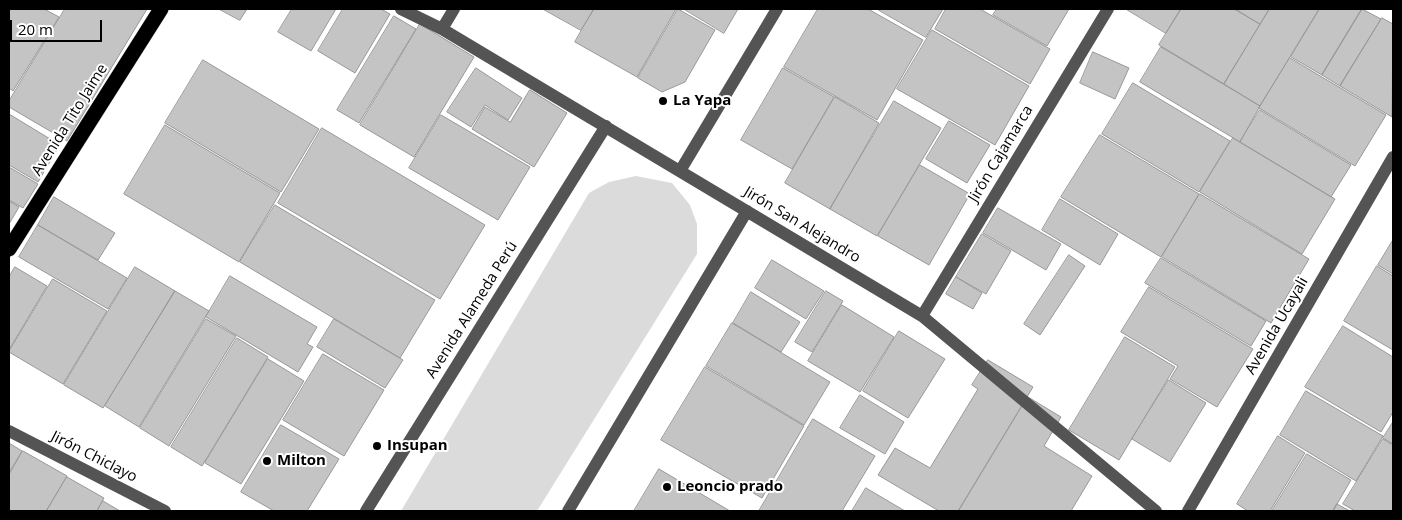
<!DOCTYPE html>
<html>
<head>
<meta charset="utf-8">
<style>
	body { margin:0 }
	#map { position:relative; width:1402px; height:520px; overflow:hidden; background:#fff; font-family:"Open Sans",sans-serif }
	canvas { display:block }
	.frame { position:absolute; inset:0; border:10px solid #000; pointer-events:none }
	.scale { position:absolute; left:10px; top:20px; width:92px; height:22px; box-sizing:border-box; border:2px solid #000; border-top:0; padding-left:6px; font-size:15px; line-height:18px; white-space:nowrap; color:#000; -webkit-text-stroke:4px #fff; paint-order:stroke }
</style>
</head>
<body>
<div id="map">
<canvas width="1402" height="520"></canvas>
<div class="frame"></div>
<div class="scale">20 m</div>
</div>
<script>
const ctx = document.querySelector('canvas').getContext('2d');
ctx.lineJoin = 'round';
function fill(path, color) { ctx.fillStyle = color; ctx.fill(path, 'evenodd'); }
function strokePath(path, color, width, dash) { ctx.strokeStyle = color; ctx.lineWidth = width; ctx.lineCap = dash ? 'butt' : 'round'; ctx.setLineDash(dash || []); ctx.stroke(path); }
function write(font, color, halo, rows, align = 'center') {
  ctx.font = font + ' "Open Sans",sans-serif'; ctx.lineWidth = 4; ctx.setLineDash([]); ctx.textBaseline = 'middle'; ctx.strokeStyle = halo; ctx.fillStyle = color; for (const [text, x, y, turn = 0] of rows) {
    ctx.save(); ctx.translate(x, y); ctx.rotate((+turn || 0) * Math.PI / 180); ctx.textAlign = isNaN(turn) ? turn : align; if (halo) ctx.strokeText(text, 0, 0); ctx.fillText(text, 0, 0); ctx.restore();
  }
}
const green = new Path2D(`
	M 636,176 L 672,183 L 690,205 L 697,224 L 697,254 L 537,511 L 401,511 L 589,193 L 609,182 Z`);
const building = new Path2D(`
	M 11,9 L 44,9 L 59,17 L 13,91 L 9,88 L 9,13 Z
	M 65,9 L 147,9 L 67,141 L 9,107 L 9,101 Z
	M 219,9 L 247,9 L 240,20 Z
	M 292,9 L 336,9 L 311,51 L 278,32 Z
	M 343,9 L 381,9 L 390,14 L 355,73 L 318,51 Z
	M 543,9 L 594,9 L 581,30 Z
	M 594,9 L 676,9 L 637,77 L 575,42 Z
	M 678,9 L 715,30 L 685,82 L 662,92 L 638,78 Z
	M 684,9 L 738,9 L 724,33 Z
	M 818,9 L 868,9 L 923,40 L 877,120 L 784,67 Z
	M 877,9 L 943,9 L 926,37 Z
	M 946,9 L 980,9 L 1050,49 L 1030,84 L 935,29 Z
	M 997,9 L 1069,9 L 1047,46 L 993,15 Z
	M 1126,9 L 1181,9 L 1166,33 Z
	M 1181,9 L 1234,9 L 1260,24 L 1224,84 L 1159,45 Z
	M 1236,9 L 1269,9 L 1260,24 Z
	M 1270,9 L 1319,9 L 1260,106 L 1224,84 Z
	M 1320,9 L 1362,9 L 1322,75 L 1291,57 Z
	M 1362,9 L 1381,19 L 1340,86 L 1322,75 Z
	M 394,16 L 416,29 L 359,123 L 337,110 Z
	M 1382,18 L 1393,24 L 1392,117 L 1340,86 Z
	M 420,24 L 474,57 L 414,157 L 360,125 Z
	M 932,30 L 1029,86 L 995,145 L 897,89 Z
	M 1161,47 L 1260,106 L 1240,142 L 1140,82 Z
	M 1093,52 L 1129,68 L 1115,99 L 1080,83 Z
	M 1290,58 L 1386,115 L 1355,166 L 1259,108 Z
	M 203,60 L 319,129 L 281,192 L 165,123 Z
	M 476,68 L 522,98 L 508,120 L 485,105 L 471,127 L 447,112 Z
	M 783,68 L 834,97 L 792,169 L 741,140 Z
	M 1133,83 L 1230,141 L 1199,192 L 1102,134 Z
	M 530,90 L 567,113 L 534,167 L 472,129 L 485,107 L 510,122 Z
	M 835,97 L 879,123 L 830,209 L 785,183 Z
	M 894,101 L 941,128 L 877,236 L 830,209 Z
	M 1260,110 L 1351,165 L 1331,197 L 1240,142 Z
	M 9,114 L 60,145 L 38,182 L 9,165 Z
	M 441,115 L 530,167 L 498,220 L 409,168 Z
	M 949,121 L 990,145 L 967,183 L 926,159 Z
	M 165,125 L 280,193 L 239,262 L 124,194 Z
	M 322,128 L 485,225 L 440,299 L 278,203 Z
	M 1100,135 L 1199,194 L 1161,257 L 1061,197 Z
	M 1233,138 L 1335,199 L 1302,254 L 1200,192 Z
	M 920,165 L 970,194 L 929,265 L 878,236 Z
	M 9,167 L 38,184 L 23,208 L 9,200 Z
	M 1200,194 L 1309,259 L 1271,323 L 1162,257 Z
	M 54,197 L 115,233 L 98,260 L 38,225 Z
	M 1060,199 L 1118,234 L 1100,265 L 1042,230 Z
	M 9,201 L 19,207 L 9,224 Z
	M 275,205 L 435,300 L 400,358 L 240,262 Z
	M 998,208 L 1061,244 L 1046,270 L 983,233 Z
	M 38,225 L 127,278 L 108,309 L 19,257 Z
	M 982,234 L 1011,251 L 986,294 L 956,277 Z
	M 1393,240 L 1393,274 L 1378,265 Z
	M 1069,255 L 1085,266 L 1040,335 L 1024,324 Z
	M 1161,258 L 1266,321 L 1251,346 L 1145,283 Z
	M 772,260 L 824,291 L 806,319 L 755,288 Z
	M 1377,266 L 1393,276 L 1393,350 L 1344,321 Z
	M 15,267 L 47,286 L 9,350 L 9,277 Z
	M 135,267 L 175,291 L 103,408 L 64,385 Z
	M 230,276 L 317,327 L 307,344 L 313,347 L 298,372 L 206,317 Z
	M 956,277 L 982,293 L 973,309 L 946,294 Z
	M 53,279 L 107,311 L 63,384 L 9,352 Z
	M 1149,287 L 1253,349 L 1217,407 L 1170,379 L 1178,366 L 1121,332 Z
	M 175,291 L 209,311 L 139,427 L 105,406 Z
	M 826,291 L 843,301 L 812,352 L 795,342 Z
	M 751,292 L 800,322 L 781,352 L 733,323 Z
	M 842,305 L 894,337 L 860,392 L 808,361 Z
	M 206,319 L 236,336 L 169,446 L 140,428 Z
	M 334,319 L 403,360 L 385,388 L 317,347 Z
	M 732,323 L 830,382 L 804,425 L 706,366 Z
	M 1343,326 L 1393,357 L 1393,412 L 1381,432 L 1305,387 Z
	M 899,331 L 945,359 L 908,418 L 863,391 Z
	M 1125,337 L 1175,367 L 1119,460 L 1069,430 Z
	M 237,338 L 268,357 L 202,466 L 171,447 Z
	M 323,354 L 384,390 L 344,456 L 283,420 Z
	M 268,359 L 304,381 L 241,484 L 205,463 Z
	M 988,360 L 1033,387 L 958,511 L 939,511 L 878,475 L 895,448 L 930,468 L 978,389 L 972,385 Z
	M 705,367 L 804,426 L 762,498 L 661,440 Z
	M 1169,380 L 1206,403 L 1170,462 L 1132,439 Z
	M 1306,391 L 1383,436 L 1356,481 L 1280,435 Z
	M 860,395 L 904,422 L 885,454 L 840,428 Z
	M 1028,397 L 1061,417 L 1044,446 L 1092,476 L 1071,511 L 959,511 Z
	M 813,419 L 875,456 L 842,511 L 759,511 Z
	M 1393,422 L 1393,444 L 1383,438 Z
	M 281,425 L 339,459 L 307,511 L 274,511 L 241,492 Z
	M 1278,436 L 1305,453 L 1270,511 L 1248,511 L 1237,504 Z
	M 1383,439 L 1393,445 L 1393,511 L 1355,511 L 1343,504 Z
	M 9,443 L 22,451 L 9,473 Z
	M 23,451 L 67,476 L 46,511 L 9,511 L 9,475 Z
	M 1307,454 L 1351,480 L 1333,511 L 1272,511 Z
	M 659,469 L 730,511 L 634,511 Z
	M 67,477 L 104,498 L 97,511 L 47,511 Z
	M 866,488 L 905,511 L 852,511 Z
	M 103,501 L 120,511 L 97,511 Z
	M 1337,504 L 1350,511 L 1333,511 Z`);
const minor = new Path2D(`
	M 401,9 L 442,29 L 922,316 L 1156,511
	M 442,29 L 454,9
	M 680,171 L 777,9
	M 922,316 L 1108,9
	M 9,431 L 165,511
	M 366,511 L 606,126
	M 568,511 L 747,211
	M 1188,511 L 1393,157`);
const highway = new Path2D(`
	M 9,249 L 161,9`);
const markers = [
	[663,101,5,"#000"],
	[377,446,5,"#000"],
	[267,461,5,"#000"],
	[667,487,5,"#000"]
];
const poiNames = [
	["La Yapa",673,101],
	["Insupan",387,446],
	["Milton",277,461],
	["Leoncio prado",677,487]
];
const streetNames = [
	["Avenida Tito Jaime",70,120,-58],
	["Jirón Cajamarca",1001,154,-59],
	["Jirón San Alejandro",802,225,31],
	["Avenida Alameda Perú",472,310,-58],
	["Avenida Ucayali",1277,326,-60],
	["Jirón Chiclayo",94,457,27]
];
fill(green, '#dbdbdb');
fill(building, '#c4c4c4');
strokePath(building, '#989898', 1);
strokePath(highway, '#dbdbdb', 16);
strokePath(minor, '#545454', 12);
strokePath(highway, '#000', 15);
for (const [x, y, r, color] of markers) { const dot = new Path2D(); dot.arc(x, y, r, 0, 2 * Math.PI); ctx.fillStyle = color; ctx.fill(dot); strokePath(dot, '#fff', 2); }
write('bold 15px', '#000', '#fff', poiNames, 'left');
write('15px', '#000', '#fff', streetNames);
</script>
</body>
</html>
